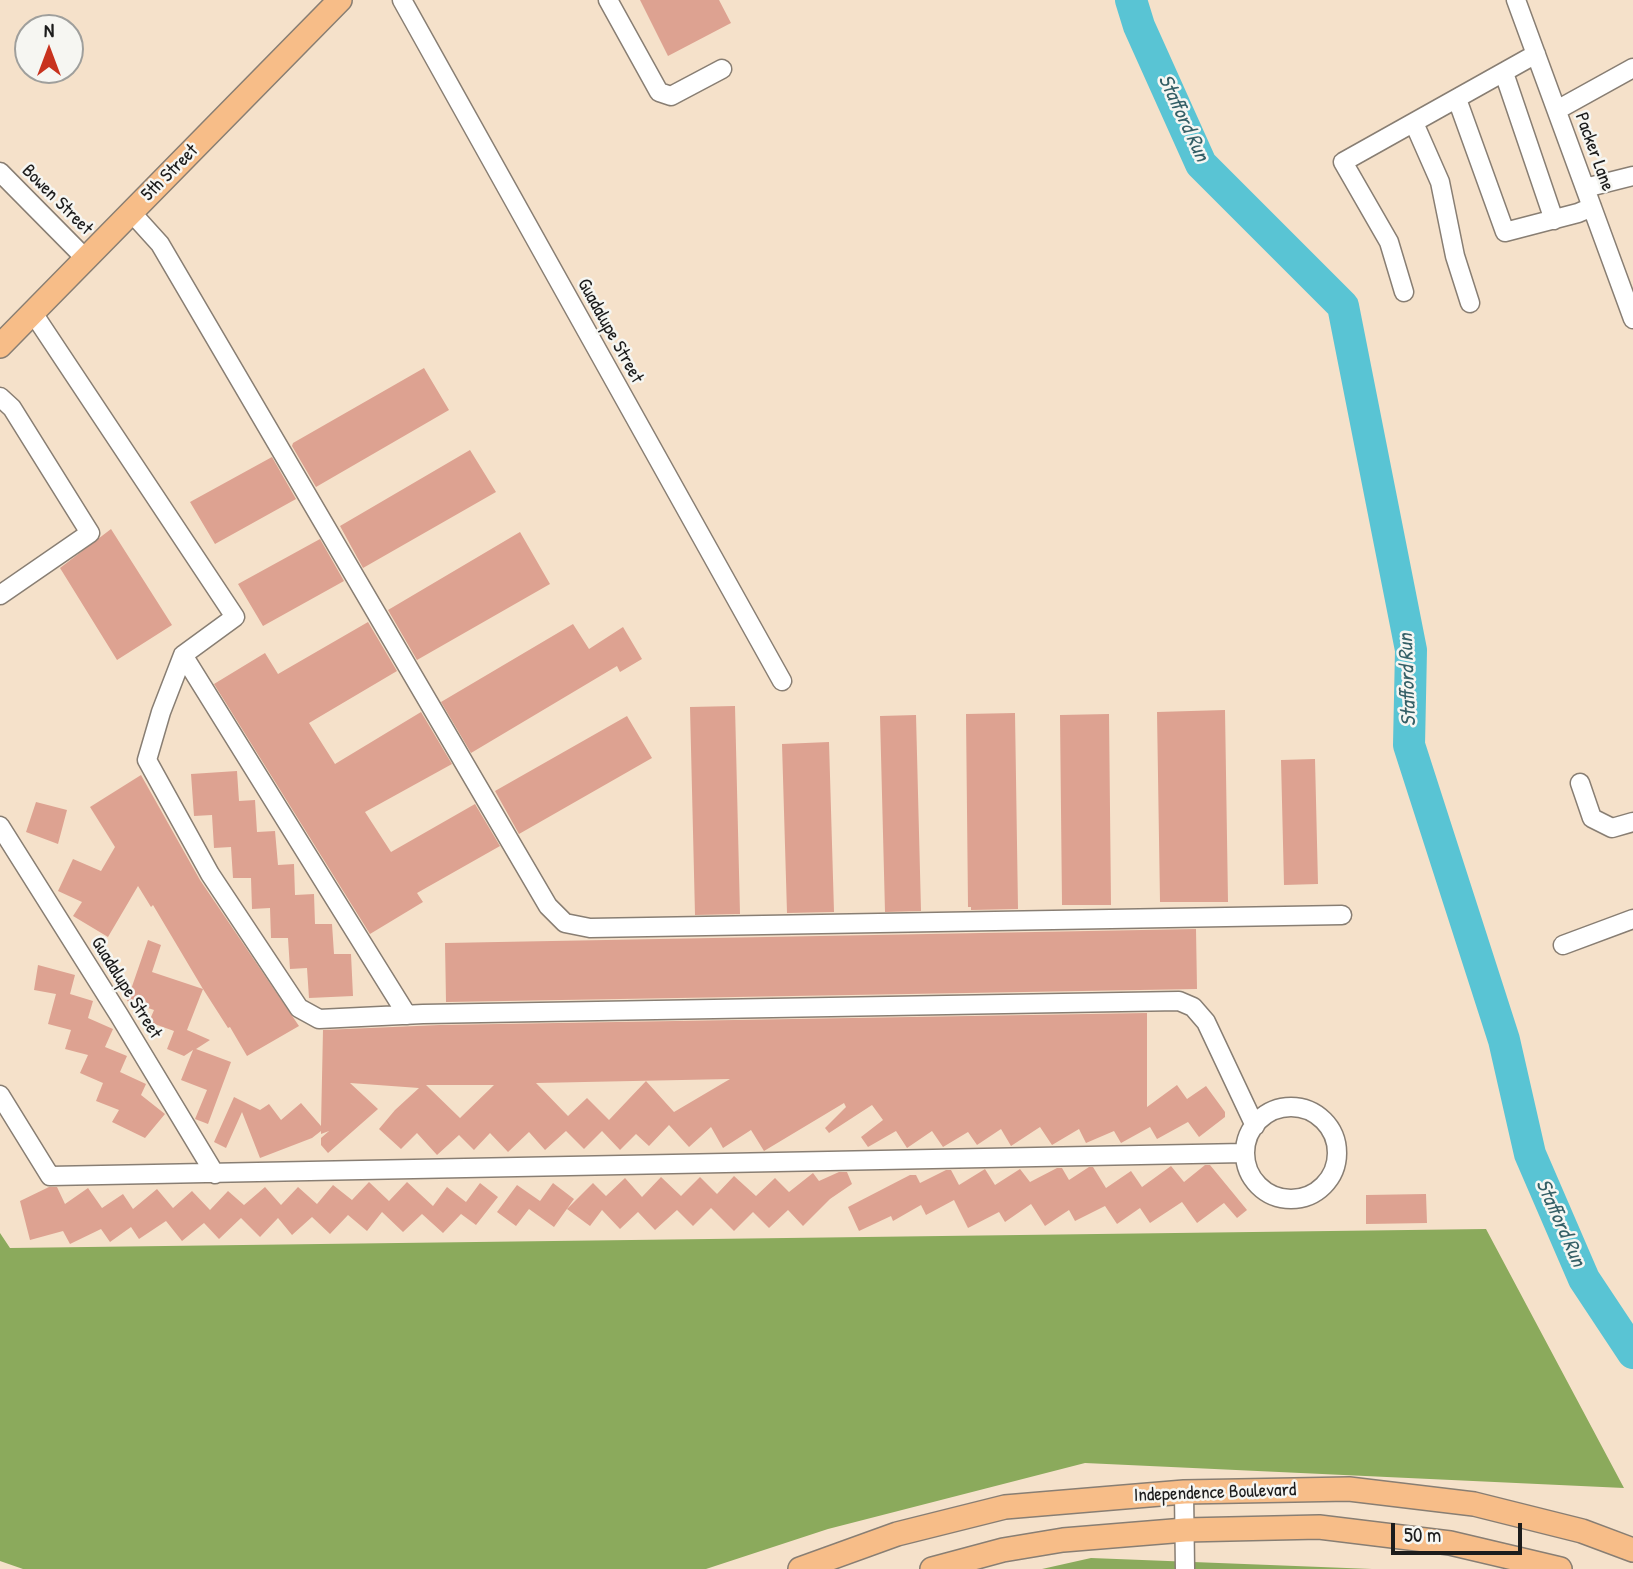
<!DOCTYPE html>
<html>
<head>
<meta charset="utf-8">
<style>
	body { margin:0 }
	#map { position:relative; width:1633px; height:1569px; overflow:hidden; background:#f5e1ca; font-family:"Patrick Hand",sans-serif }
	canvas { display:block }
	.north { position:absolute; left:14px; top:14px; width:70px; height:70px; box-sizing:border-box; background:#f6f6f2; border:2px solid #9f9f9c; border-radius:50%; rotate:0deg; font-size:19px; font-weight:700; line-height:28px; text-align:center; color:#1c1c1c }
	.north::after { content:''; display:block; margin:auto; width:24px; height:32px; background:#c8321e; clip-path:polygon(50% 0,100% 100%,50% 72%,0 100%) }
	.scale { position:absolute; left:1391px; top:1523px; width:131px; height:32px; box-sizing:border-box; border:4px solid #1c1c1c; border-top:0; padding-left:9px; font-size:21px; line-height:24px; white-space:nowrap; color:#1c1c1c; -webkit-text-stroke:5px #f6f6f2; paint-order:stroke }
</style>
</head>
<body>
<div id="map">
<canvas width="1633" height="1569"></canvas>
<div class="north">N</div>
<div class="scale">50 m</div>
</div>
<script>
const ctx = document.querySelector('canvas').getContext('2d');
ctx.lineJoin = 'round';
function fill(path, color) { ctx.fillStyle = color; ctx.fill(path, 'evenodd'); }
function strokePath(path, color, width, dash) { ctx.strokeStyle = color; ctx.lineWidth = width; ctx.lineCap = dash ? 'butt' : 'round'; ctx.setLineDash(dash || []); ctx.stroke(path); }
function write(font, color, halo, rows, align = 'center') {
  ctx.font = font + ' "Patrick Hand",sans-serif'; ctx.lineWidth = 5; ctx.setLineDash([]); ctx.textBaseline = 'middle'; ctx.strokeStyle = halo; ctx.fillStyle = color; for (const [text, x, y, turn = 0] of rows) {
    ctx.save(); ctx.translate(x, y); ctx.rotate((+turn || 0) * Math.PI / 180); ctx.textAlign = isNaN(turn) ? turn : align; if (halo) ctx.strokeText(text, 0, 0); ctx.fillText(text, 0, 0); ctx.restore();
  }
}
const forest = new Path2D(`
	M 1486,1229 L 1624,1488 L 1085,1463 L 828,1529 L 706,1569 L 23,1569 L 0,1561 L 0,1233 L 10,1248 Z
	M 1091,1558 L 1372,1569 L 1042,1569 Z`);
const river = new Path2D(`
	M 1131,0 L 1139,26 L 1201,164 L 1343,306 L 1411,650 L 1409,745 L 1504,1040 L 1530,1154 L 1584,1279 L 1633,1353`);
const building = new Path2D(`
	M 640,0 L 719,0 L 731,23 L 668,56 Z
	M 424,368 L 449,410 L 316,487 L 292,446 L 293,443 Z
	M 470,450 L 496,492 L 363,568 L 340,526 Z
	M 272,457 L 296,499 L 215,544 L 190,502 Z
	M 111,529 L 172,625 L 117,660 L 60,568 Z
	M 520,532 L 550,584 L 417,660 L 388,610 Z
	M 320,539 L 344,581 L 263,626 L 238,584 Z
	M 368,622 L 397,671 L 309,723 L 335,764 L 421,712 L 452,764 L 365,812 L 391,852 L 475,804 L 500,846 L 417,893 L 423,902 L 370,934 L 214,684 L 265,653 L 278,674 Z
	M 573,624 L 589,649 L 623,627 L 642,659 L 620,672 L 617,666 L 471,753 L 441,702 Z
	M 735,706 L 740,914 L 695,915 L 690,707 Z
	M 1225,710 L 1228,902 L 1160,902 L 1157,712 Z
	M 1015,713 L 1018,909 L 971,910 L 971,907 L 968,907 L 966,714 Z
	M 1109,714 L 1111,905 L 1062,905 L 1060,715 Z
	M 916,715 L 921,911 L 885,912 L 880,716 Z
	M 627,716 L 652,758 L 519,834 L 495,791 Z
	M 829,742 L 834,912 L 787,913 L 782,744 Z
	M 1315,759 L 1318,884 L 1284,885 L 1281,760 Z
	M 237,771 L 239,801 L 255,800 L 257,832 L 275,831 L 278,865 L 294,864 L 295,895 L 314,894 L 315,924 L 332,924 L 334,954 L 351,954 L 353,996 L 309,998 L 307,968 L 290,969 L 288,938 L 271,938 L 270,908 L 252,909 L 251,878 L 233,878 L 231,847 L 214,848 L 212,815 L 194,816 L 191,774 Z
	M 141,775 L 200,880 L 299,1026 L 247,1056 L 230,1027 L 228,1028 L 203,989 L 187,1030 L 210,1040 L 196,1049 L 231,1062 L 208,1124 L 195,1119 L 207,1090 L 181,1080 L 193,1050 L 184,1056 L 167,1049 L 174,1031 L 149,1022 L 154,1010 L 127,1001 L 148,940 L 161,945 L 152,972 L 203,989 L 153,905 L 151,907 L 138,886 L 108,937 L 73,916 L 82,902 L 58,891 L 73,859 L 101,871 L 115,847 L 90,807 Z
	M 36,802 L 67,810 L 58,844 L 26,832 Z
	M 1196,929 L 1197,989 L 446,1002 L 445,943 Z
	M 38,965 L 75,975 L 70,994 L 93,1001 L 88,1018 L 113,1029 L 105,1047 L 127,1056 L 120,1072 L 146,1084 L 141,1095 L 165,1114 L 145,1138 L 112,1122 L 119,1110 L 96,1101 L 103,1083 L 80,1073 L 88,1055 L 65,1049 L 71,1030 L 48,1024 L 56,994 L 34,990 Z
	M 1147,1013 L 1147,1107 L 1177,1085 L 1187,1099 L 1206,1086 L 1225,1112 L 1225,1117 L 1199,1137 L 1188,1122 L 1157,1139 L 1150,1127 L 1121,1143 L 1114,1131 L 1086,1143 L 1079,1129 L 1052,1145 L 1040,1127 L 1011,1146 L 1001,1129 L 977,1145 L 968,1132 L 943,1147 L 932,1131 L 907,1148 L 896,1131 L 868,1147 L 861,1137 L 883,1120 L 872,1105 L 829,1133 L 825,1128 L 846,1107 L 844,1103 L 764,1151 L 751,1130 L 723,1148 L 711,1127 L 689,1147 L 669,1125 L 649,1146 L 636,1134 L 620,1150 L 602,1131 L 584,1149 L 566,1131 L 545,1150 L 529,1132 L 508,1152 L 490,1133 L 474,1150 L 459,1135 L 437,1155 L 417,1133 L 401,1149 L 379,1129 L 395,1110 L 419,1088 L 350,1083 L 378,1109 L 328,1153 L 321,1145 L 321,1138 L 329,1131 L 321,1134 L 321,1131 L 312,1138 L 260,1158 L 242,1112 L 226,1148 L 214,1142 L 234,1097 L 260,1110 L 269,1104 L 281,1120 L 301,1103 L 321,1126 L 323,1030 L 440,1025 ZM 730,1079 L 674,1112 L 646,1081 L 609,1120 L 587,1098 L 568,1116 L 536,1083 ZM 426,1085 L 494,1085 L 460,1118 Z
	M 1205,1165 L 1210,1165 L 1247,1210 L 1237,1218 L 1224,1203 L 1197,1223 L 1182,1202 L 1150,1223 L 1140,1208 L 1117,1224 L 1105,1206 L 1075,1221 L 1069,1210 L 1045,1226 L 1031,1204 L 1005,1222 L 999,1212 L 968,1228 L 954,1200 L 926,1215 L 921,1205 L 893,1221 L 891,1216 L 859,1231 L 848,1207 L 910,1175 L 916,1175 L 920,1183 L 946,1170 L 951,1170 L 959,1185 L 985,1169 L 995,1185 L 1020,1169 L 1030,1182 L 1057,1168 L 1062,1168 L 1069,1180 L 1089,1167 L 1093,1167 L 1106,1188 L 1131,1171 L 1142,1187 L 1171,1166 L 1184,1182 Z
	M 839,1172 L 847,1172 L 852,1184 L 830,1199 L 803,1226 L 788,1210 L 769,1228 L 753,1212 L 734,1231 L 711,1208 L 693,1226 L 677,1210 L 655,1230 L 638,1212 L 620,1229 L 602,1210 L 590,1226 L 567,1209 L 593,1183 L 606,1196 L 625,1178 L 642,1197 L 661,1177 L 681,1196 L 700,1177 L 717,1194 L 734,1176 L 756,1196 L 775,1178 L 789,1192 L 813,1173 L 819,1181 Z
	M 369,1182 L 389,1201 L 407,1182 L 433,1206 L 447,1187 L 466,1202 L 480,1183 L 498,1197 L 476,1225 L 461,1214 L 443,1233 L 422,1214 L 403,1232 L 382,1212 L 367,1231 L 348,1215 L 330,1234 L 312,1217 L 292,1235 L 278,1218 L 260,1237 L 241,1218 L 219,1239 L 204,1223 L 182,1241 L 166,1221 L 139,1239 L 131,1227 L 110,1242 L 101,1229 L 70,1244 L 63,1231 L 30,1240 L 20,1201 L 49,1187 L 57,1187 L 65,1204 L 88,1188 L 102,1208 L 123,1194 L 133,1209 L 157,1189 L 173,1208 L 192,1191 L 210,1210 L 228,1191 L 244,1205 L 265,1187 L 281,1205 L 298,1187 L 317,1204 L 333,1185 L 352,1200 Z
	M 553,1183 L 574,1199 L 554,1227 L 529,1209 L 516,1226 L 497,1212 L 517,1185 L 540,1201 Z
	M 1426,1194 L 1427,1223 L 1366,1224 L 1366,1195 Z`);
const minor = new Path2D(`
	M 402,0 L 782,681
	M 608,0 L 659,92 L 671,96 L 722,69
	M 1516,0 L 1633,319
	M 1504,73 L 1554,220
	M 1457,99 L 1505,232 L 1578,213 L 1592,207
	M 1557,110 L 1633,68
	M 1414,123 L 1440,182 L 1455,256 L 1470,303
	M 0,172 L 85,258
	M 1585,188 L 1633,176
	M 131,212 L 160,244 L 548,906 L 565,923 L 590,928 L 1342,915
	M 1404,292 L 1389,242 L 1343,162 L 1536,54
	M 33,313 L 235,617 L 183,655 L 161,712 L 147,760 L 210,874 L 299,1008 L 319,1019 L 423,1014 L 1179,1001 L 1193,1007 L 1206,1022 L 1255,1126
	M 0,397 L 12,408 L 90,533 L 0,595
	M 183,655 L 407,1015
	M 1580,783 L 1592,818 L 1612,828 L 1633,822
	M 0,826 L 119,1015 L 215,1174
	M 1563,945 L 1633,919
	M 0,1095 L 50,1176 L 1244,1153
	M1245 1153a46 46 0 1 1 92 0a46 46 0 1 1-92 0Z
	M 1184,1492 L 1185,1569`);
const major = new Path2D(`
	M 0,346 L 340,0
	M 800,1569 L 897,1534 L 1005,1507 L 1184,1492 L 1349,1489 L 1474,1504 L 1582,1531 L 1633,1550
	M 932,1569 L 1003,1550 L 1063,1540 L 1185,1530 L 1319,1527 L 1450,1543 L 1560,1569`);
const streetNames = [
	["Packer Lane",1594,152,70],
	["5th Street",170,173,-45],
	["Bowen Street",57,200,45],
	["Guadalupe Street",610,331,61],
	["Guadalupe Street",126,988,58],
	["Independence Boulevard",1215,1493,-2]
];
const waterNames = [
	["Stafford Run",1183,118,65],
	["Stafford Run",1408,680,-92],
	["Stafford Run",1560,1223,66]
];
fill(forest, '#8baa5c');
strokePath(river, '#59c4d4', 32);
fill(building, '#dda291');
strokePath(minor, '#887e73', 21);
strokePath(major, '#887e73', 26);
strokePath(minor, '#fff', 18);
strokePath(major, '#f7bd88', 23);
write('19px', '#1c1c1c', '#f6f6f2', streetNames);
write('italic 21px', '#345f66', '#f6f6f2', waterNames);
</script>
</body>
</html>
